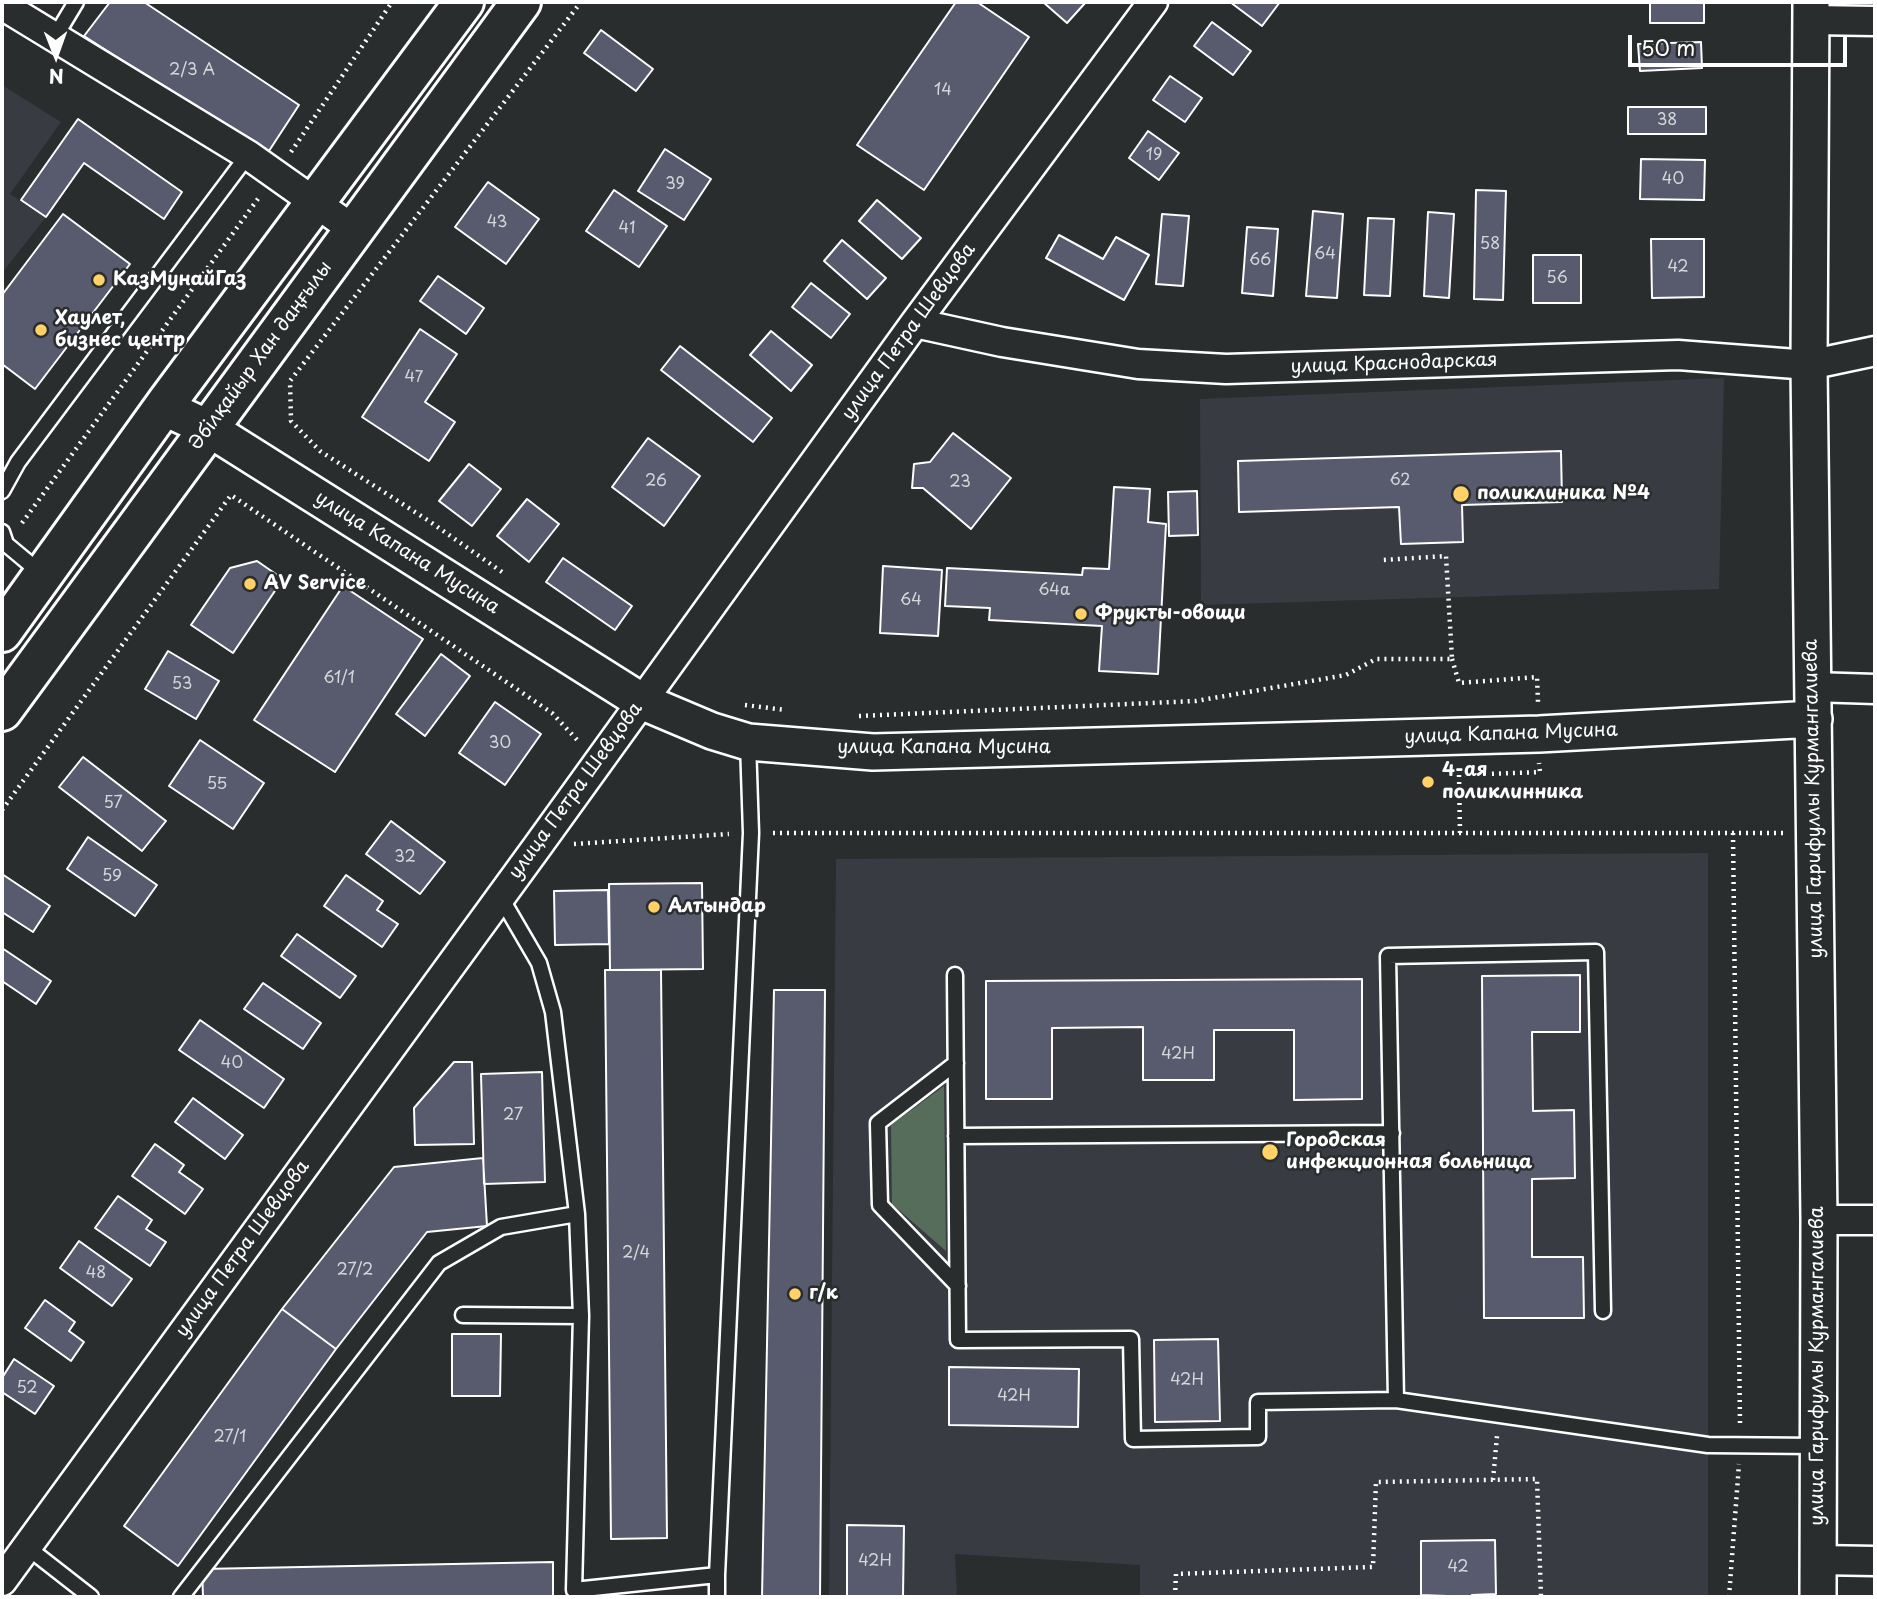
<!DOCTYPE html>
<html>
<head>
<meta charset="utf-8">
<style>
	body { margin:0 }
	#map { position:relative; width:1877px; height:1599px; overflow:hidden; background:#2a2d2e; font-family:"Playpen Sans",sans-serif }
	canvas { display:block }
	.frame { position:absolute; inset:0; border:4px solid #fff; pointer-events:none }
	.north { position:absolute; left:21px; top:21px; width:70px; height:70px; -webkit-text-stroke:5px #2a2d2e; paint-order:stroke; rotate:179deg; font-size:19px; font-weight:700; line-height:28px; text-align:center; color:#fff }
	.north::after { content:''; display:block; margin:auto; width:24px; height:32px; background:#fff; clip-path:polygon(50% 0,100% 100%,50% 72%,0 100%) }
	.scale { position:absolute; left:1628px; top:35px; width:219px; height:32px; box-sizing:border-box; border:4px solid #fff; border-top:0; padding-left:9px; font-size:21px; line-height:24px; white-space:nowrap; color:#fff; -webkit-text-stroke:5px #2a2d2e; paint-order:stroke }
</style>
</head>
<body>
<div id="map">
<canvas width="1877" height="1599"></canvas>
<div class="frame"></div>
<div class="north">N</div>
<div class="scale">50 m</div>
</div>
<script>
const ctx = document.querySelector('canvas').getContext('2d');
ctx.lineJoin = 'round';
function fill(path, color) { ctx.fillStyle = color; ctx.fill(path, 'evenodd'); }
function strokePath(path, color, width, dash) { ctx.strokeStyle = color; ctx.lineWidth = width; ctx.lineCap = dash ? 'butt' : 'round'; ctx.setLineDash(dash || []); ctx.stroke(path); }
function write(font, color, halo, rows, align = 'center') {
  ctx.font = font + ' "Playpen Sans",sans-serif'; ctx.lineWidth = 5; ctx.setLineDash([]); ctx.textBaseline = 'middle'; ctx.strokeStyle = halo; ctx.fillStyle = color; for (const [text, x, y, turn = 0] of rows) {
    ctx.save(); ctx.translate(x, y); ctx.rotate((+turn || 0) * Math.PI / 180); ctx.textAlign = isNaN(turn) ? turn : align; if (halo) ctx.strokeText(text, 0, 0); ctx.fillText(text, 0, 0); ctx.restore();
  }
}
const built = new Path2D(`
	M 2,85 L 61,122 L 10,194 L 46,217 L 2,273 Z
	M 1724,378 L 1719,589 L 1201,605 L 1200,399 Z
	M 1708,853 L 1708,1597 L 1140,1597 L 1140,1565 L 955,1554 L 957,1597 L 829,1597 L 836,859 Z`);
const green = new Path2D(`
	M 944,1086 L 946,1251 L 892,1204 L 891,1125 Z`);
const building = new Path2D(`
	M 110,2 L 144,2 L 299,105 L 267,154 L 84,36 Z
	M 956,2 L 977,2 L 1029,37 L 924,190 L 857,145 Z
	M 1043,2 L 1086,2 L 1067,23 Z
	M 1230,2 L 1280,2 L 1262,26 Z
	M 1650,2 L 1704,2 L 1704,23 L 1650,23 Z
	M 1212,22 L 1251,51 L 1233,75 L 1194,46 Z
	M 601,30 L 653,69 L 636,91 L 584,53 Z
	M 1701,42 L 1702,68 L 1640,71 L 1638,44 Z
	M 1170,76 L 1202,98 L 1185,122 L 1153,100 Z
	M 1628,107 L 1706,107 L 1706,134 L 1628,134 Z
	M 78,119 L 182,192 L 164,219 L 84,163 L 46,217 L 21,200 Z
	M 1148,131 L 1179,153 L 1159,180 L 1129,158 Z
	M 665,149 L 711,179 L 684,220 L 638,191 Z
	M 1641,159 L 1705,160 L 1704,200 L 1640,199 Z
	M 488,182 L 539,219 L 506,264 L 455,227 Z
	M 614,190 L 667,226 L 639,267 L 586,231 Z
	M 1476,190 L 1506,191 L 1503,300 L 1474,299 Z
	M 877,200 L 921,238 L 902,259 L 859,221 Z
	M 1313,211 L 1343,214 L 1337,298 L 1306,296 Z
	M 1428,212 L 1454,214 L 1449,298 L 1424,296 Z
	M 63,214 L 130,264 L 35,389 L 2,364 L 2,295 Z
	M 1162,214 L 1189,216 L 1183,286 L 1156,284 Z
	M 1368,218 L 1394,219 L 1390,296 L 1364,295 Z
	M 1247,227 L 1278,229 L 1273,296 L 1242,293 Z
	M 1059,235 L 1103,259 L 1116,237 L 1149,255 L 1124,300 L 1046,258 Z
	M 1651,239 L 1704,239 L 1704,297 L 1652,298 Z
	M 842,240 L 886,278 L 867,299 L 824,261 Z
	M 1533,255 L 1581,255 L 1581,303 L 1533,303 Z
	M 438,276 L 484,308 L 466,334 L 420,301 Z
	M 811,283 L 850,314 L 831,338 L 792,307 Z
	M 420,329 L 457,354 L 425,402 L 455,422 L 429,461 L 362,417 Z
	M 771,331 L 812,365 L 791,391 L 750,355 Z
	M 680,346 L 772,418 L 753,442 L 661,370 Z
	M 953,433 L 1011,478 L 971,529 L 923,488 L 912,488 L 914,464 L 930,462 Z
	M 648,438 L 700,476 L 664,526 L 612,487 Z
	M 1561,451 L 1562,502 L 1462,505 L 1463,542 L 1401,544 L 1399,507 L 1239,512 L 1238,461 Z
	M 469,464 L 501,489 L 472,526 L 439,501 Z
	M 1114,487 L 1150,489 L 1148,522 L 1166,524 L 1158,674 L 1099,671 L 1102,626 L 989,620 L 990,608 L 945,606 L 947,568 L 1082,575 L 1083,568 L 1109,569 Z
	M 1197,491 L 1198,535 L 1169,536 L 1168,492 Z
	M 527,499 L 559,524 L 529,562 L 497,536 Z
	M 563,558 L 632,606 L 615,630 L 546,582 Z
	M 257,561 L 283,579 L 233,653 L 191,625 L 230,568 Z
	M 883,566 L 942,570 L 938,636 L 880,633 Z
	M 343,586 L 423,639 L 335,772 L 254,720 Z
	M 168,651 L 219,681 L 196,719 L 145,689 Z
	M 441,654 L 470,676 L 425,736 L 396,714 Z
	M 495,702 L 541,734 L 505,785 L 459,753 Z
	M 200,740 L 264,783 L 233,829 L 169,786 Z
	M 83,757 L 166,821 L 142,851 L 59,787 Z
	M 391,821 L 445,862 L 420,894 L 366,854 Z
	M 88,837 L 157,885 L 135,916 L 67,869 Z
	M 2,874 L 50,906 L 33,932 L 2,912 Z
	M 346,875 L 383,901 L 377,910 L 398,924 L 382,947 L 324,906 Z
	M 702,883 L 703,969 L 610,970 L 609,884 Z
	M 608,890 L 609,944 L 555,945 L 554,891 Z
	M 297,934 L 356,976 L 340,998 L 281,956 Z
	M 2,948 L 51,981 L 36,1004 L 2,981 Z
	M 605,970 L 661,970 L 667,1538 L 611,1539 Z
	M 1580,975 L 1580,1032 L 1532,1032 L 1533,1111 L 1574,1110 L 1575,1178 L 1532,1179 L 1532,1257 L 1583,1257 L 1584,1318 L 1484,1318 L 1482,976 Z
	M 1362,979 L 1362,1099 L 1294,1100 L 1294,1030 L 1214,1030 L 1214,1080 L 1143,1080 L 1143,1027 L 1052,1028 L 1052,1099 L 986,1099 L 986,981 Z
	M 263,983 L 321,1023 L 303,1049 L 244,1009 Z
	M 774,990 L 825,990 L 820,1597 L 762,1597 Z
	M 200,1020 L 284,1079 L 264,1108 L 179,1050 Z
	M 454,1062 L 472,1062 L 474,1144 L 415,1145 L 414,1108 Z
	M 542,1072 L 545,1182 L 484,1184 L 481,1074 Z
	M 193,1098 L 243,1135 L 225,1159 L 175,1122 Z
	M 155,1144 L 184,1165 L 179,1172 L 203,1189 L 185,1214 L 132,1176 Z
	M 483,1158 L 487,1226 L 427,1232 L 336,1349 L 282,1309 L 394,1167 Z
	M 118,1196 L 152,1220 L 146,1229 L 166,1242 L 150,1266 L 95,1228 Z
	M 79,1241 L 132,1279 L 112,1306 L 60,1268 Z
	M 45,1300 L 75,1322 L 69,1331 L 84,1342 L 71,1361 L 25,1328 Z
	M 282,1309 L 336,1349 L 178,1566 L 124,1526 Z
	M 452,1334 L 501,1334 L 500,1396 L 452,1396 Z
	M 1218,1339 L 1220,1421 L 1155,1422 L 1154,1340 Z
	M 14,1359 L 54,1386 L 35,1414 L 2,1392 L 2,1378 Z
	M 949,1367 L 1079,1369 L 1078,1427 L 949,1425 Z
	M 847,1525 L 904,1526 L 903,1597 L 847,1597 Z
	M 1495,1540 L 1496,1594 L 1472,1595 L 1472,1597 L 1421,1595 L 1421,1541 Z
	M 553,1562 L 553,1597 L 203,1597 L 202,1569 Z`);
const path = new Path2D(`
	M 291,152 L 392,2
	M 22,523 L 260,196
	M 502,572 L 429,521 L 320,451 L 291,421 L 290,381 L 581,2
	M 1452,659 L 1459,683 L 1537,677 L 1538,702
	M 745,705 L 785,710
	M 859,716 L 1196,701 L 1346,675 L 1376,659 L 1452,659 L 1446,556 L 1383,560
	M 2,810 L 231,495 L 552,713 L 580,743
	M 773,833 L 1783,833
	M 1460,833 L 1459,775 L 1540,772 L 1539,763
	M 1733,833 L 1740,1424
	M 574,844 L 729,834
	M 1493,1480 L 1497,1436
	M 1175,1597 L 1176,1574 L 1373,1567 L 1376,1482 L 1537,1479 L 1541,1597
	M 1729,1597 L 1739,1464`);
const service = new Path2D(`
	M 55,37 L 76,2
	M 2,491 L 18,462 L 248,155
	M 2,532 L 6,544 L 42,574
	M 500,896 L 539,963 L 553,1012 L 577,1214 L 581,1316 L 574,1590 L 717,1575 L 751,833 L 748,742
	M 955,975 L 958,1340 L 1131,1339 L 1133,1439 L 1258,1437 L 1258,1402 L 1396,1400
	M 956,1063 L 878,1123 L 880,1205 L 958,1286
	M 956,1136 L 1392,1133
	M 1603,1311 L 1596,952 L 1388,956 L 1396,1400 L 1708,1445 L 1817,1446
	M 463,1315 L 581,1316
	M 27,1547 L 91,1597
	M 181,1597 L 439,1263 L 501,1227 L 577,1214
	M 717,1597 L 717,1575`);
const minor = new Path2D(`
	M 2,5 L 248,155 L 354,230
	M 1811,20 L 1875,21
	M 915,323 L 1002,342 L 1138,364 L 1226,369 L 1678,355 L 1809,365 L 1875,351
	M 1813,687 L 1875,689
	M 1819,1220 L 1875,1220
	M 1818,1560 L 1875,1561
	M 2,1581 L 537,847 L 915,323 L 1153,2`);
const tertiary = new Path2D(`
	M 1811,2 L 1809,365 L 1819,1220 L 1818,1597
	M 165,408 L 208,428 L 641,701 L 712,731 L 748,742 L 873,752 L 1539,734 L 1814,719`);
const primary = new Path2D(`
	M 2,632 L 167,402 L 464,2
	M 2,711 L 521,2`);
const markers = [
	[99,280,7,"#ffd166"],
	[41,330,7,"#ffd166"],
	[1461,494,9,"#ffd166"],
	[250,584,7,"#ffd166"],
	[1081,614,7,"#ffd166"],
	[1428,782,7,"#ffd166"],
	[654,907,7,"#ffd166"],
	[1270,1152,9,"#ffd166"],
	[795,1294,7,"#ffd166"]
];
const numberNames = [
	["2/3 А",192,71],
	["14",943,91],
	["38",1667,121],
	["19",1154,156],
	["40",1673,180],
	["39",675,185],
	["43",497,223],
	["41",627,229],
	["58",1490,245],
	["64",1325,255],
	["66",1260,261],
	["42",1678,268],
	["56",1557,279],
	["47",414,378],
	["62",1400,481],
	["26",656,482],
	["23",960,483],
	["64а",1054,591],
	["64",911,601],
	["61/1",339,679],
	["53",182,685],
	["30",500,744],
	["55",217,785],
	["57",113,804],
	["32",405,858],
	["59",112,877],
	["42H",1178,1055],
	["40",232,1064],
	["27",513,1116],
	["2/4",636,1254],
	["27/2",355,1271],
	["48",96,1274],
	["42H",1187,1381],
	["52",27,1389],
	["42H",1014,1397],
	["27/1",230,1438],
	["42H",875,1562],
	["42",1458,1568]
];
const poiNames = [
	["КазМунайГаз",113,280],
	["Хаулет,",55,319],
	["бизнес центр",55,341],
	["поликлиника №4",1477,494],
	["AV Service",264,584],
	["Фрукты-овощи",1095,614],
	["4-ая",1442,771],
	["поликлинника",1442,793],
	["Алтындар",668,907],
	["Городская",1286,1141],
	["инфекционная больница",1286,1163],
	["г/к",809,1294]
];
const streetNames = [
	["улица Петра Шевцова",909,332,-54],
	["Әбілқайыр Хан даңғылы",261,356,-54],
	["улица Краснодарская",1394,364,-2],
	["улица Капана Мусина",407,553,32],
	["улица Капана Мусина",1511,734,-2],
	["улица Капана Мусина",944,748],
	["улица Петра Шевцова",576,791,-54],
	["улица Гарифуллы Курмангалиева",1814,799,-91],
	["улица Петра Шевцова",243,1249,-54],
	["улица Гарифуллы Курмангалиева",1818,1366,-90]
];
fill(built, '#383b41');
fill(green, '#556d5a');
fill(building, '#585b6d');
strokePath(building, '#fff', 2);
strokePath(service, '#fff', 19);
strokePath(minor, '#fff', 33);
strokePath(tertiary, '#fff', 40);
strokePath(primary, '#fff', 44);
strokePath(path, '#fff', 4.5, [2, 5]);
strokePath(service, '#2a2d2e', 14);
strokePath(minor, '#2a2d2e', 28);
strokePath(tertiary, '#2a2d2e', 35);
strokePath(primary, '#2a2d2e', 38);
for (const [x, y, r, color] of markers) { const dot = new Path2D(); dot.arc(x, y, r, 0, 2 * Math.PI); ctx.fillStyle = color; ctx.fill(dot); strokePath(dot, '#2a2d2e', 2.5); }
write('16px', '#d5d6da', null, numberNames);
write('bold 19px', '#fff', '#2a2d2e', poiNames, 'left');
write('19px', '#fff', '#2a2d2e', streetNames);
</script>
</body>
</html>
